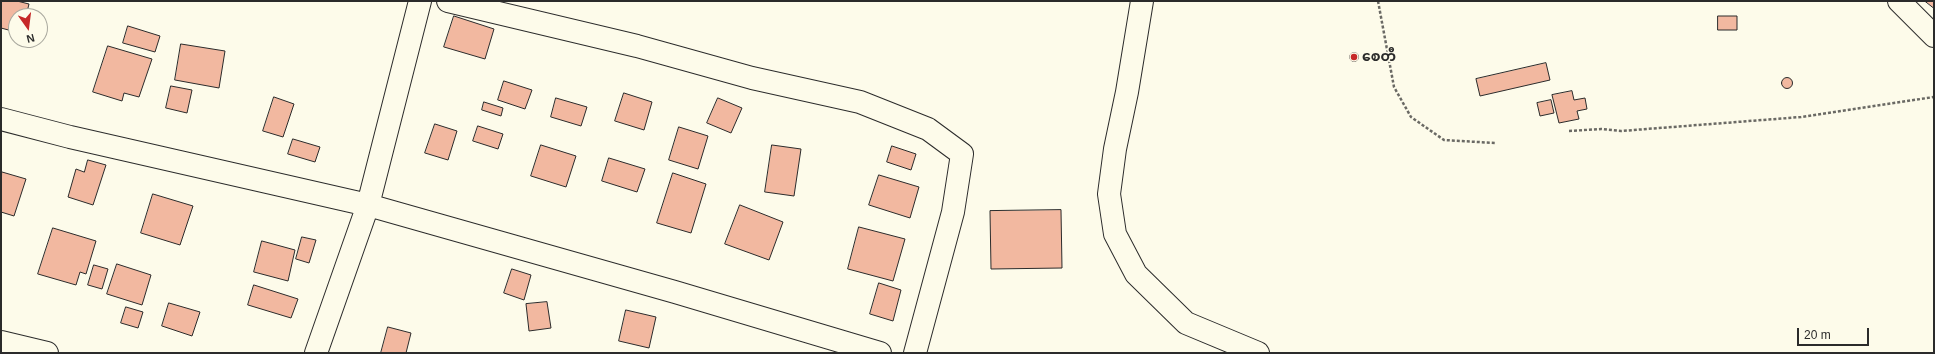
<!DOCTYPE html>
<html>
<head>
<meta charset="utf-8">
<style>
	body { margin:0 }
	#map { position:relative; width:1935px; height:354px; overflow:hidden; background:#fdfbea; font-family:Arial,sans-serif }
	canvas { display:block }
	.frame { position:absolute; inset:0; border:2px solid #2b2b2b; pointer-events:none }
	.north { position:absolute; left:8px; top:8px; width:40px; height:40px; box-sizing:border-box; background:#fdfbea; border:1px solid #a9a89e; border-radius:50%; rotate:166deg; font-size:11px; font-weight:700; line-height:16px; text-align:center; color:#2b2b2b }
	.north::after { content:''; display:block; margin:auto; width:14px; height:18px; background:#c62828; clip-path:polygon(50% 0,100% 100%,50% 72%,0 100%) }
	.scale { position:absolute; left:1797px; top:328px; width:72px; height:18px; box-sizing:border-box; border:2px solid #2b2b2b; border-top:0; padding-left:5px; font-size:12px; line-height:14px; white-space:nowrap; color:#2b2b2b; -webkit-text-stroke:3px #fdfbea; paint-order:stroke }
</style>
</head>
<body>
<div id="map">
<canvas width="1935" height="354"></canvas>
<div class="frame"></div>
<div class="north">N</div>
<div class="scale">20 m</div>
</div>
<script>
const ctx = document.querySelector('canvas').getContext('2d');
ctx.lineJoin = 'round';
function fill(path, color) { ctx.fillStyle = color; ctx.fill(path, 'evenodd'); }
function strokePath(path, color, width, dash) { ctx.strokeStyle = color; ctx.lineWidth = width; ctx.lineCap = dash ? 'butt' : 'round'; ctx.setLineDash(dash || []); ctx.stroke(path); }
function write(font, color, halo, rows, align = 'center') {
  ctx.font = font + ' Arial,"Noto Sans Myanmar",sans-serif'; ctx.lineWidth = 3; ctx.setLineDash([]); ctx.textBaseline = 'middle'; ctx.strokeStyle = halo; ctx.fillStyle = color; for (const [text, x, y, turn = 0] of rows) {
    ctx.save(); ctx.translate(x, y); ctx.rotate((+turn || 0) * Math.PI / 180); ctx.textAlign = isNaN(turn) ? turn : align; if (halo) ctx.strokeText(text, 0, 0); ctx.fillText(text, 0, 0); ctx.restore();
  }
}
const building = new Path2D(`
	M 1,1 L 17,1 L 29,4 L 26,16 L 16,16 L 16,32 L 1,28 Z
	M 1925,1 L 1934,1 L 1934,8 Z
	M 454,16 L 494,29 L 485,59 L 444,47 Z
	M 1718,16 L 1737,16 L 1737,30 L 1718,30 Z
	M 128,26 L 160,36 L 155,52 L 123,43 Z
	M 181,44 L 225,51 L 219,88 L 175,80 Z
	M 108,46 L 152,59 L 139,97 L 124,93 L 122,101 L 93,92 Z
	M1349.5 57a4.5 4.5 0 1 1 9 0a4.5 4.5 0 1 1-9 0Z
	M 1546,63 L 1550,80 L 1480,96 L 1476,79 Z
	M1781.5 83a5.5 5.5 0 1 1 11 0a5.5 5.5 0 1 1-11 0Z
	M 504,81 L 532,90 L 525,109 L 498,100 Z
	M 171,86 L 192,90 L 187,113 L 166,108 Z
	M 1572,91 L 1574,100 L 1585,98 L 1587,109 L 1577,111 L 1579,119 L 1559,123 L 1552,95 Z
	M 624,93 L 652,102 L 644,130 L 615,121 Z
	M 274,97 L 294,104 L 283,137 L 263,131 Z
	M 556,98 L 587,107 L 581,126 L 551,117 Z
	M 718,98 L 742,108 L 731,133 L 707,123 Z
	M 1551,100 L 1554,113 L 1540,116 L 1537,103 Z
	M 484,102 L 503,108 L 501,116 L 482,110 Z
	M 435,124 L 457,131 L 448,160 L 425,153 Z
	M 478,126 L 503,134 L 498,149 L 473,141 Z
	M 679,127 L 708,136 L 698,169 L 669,160 Z
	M 293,139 L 320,147 L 315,162 L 288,154 Z
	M 541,145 L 576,156 L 566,187 L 531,176 Z
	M 772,145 L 801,149 L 794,196 L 765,192 Z
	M 892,146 L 916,154 L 911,170 L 887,162 Z
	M 609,158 L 645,169 L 637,192 L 602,181 Z
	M 88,160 L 106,165 L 93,205 L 68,197 L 76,169 L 84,172 Z
	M 2,172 L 26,179 L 14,216 L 1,212 Z
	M 673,173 L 706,184 L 691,233 L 657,223 Z
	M 879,175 L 919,187 L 910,218 L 869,205 Z
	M 153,194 L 193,206 L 180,245 L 141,233 Z
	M 740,205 L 783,222 L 769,260 L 725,244 Z
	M 1061,210 L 1062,268 L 991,269 L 990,211 Z
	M 859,227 L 905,239 L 893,281 L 848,269 Z
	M 53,228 L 96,241 L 86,274 L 80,272 L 76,285 L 38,274 Z
	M 302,237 L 316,240 L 309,263 L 296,259 Z
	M 262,241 L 295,250 L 288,281 L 254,272 Z
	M 117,264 L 151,275 L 142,305 L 107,294 Z
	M 94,265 L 108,269 L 102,289 L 88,285 Z
	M 512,269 L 531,275 L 524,300 L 504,293 Z
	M 879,283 L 901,290 L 893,321 L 870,314 Z
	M 254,285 L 298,299 L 291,318 L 248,305 Z
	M 547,302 L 551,328 L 529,331 L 526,304 Z
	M 169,303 L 200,312 L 192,336 L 162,326 Z
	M 126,307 L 143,312 L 138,328 L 121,323 Z
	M 626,310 L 656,317 L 649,348 L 619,341 Z
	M 388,327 L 411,333 L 406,353 L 381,353 Z`);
const path = new Path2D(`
	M 1378,1 L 1394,87 L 1411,117 L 1444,140 L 1495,143
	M 1569,131 L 1601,129 L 1621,131 L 1801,117 L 1934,97`);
const minor = new Path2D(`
	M 448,1 L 637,46 L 752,78 L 860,102 L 928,129 L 962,154 L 953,212 L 915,353
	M 1142,1 L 1127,92 L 1115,149 L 1109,194 L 1115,234 L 1136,274 L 1186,323 L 1258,353
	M 1899,1 L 1934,36
	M 1,119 L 70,137 L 368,205 L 675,292 L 880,353
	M 316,353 L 368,205 L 420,1`);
const major = new Path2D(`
	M 1,342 L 47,353`);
const markers = [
	[1354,57,4,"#c62828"]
];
const poiNames = [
	["စေတီ",1362,57]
];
fill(building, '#f2b8a0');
strokePath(building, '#2b2b2b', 1);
strokePath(minor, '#2b2b2b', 24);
strokePath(major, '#2b2b2b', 24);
strokePath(path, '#6a6964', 2.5, [3, 2]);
strokePath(minor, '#fdfbea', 22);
strokePath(major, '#fdfbea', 22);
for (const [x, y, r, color] of markers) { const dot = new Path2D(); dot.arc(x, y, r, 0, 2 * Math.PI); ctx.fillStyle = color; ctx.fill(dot); strokePath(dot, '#fdfbea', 1.5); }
write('bold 14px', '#2b2b2b', '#fdfbea', poiNames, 'left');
</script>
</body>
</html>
